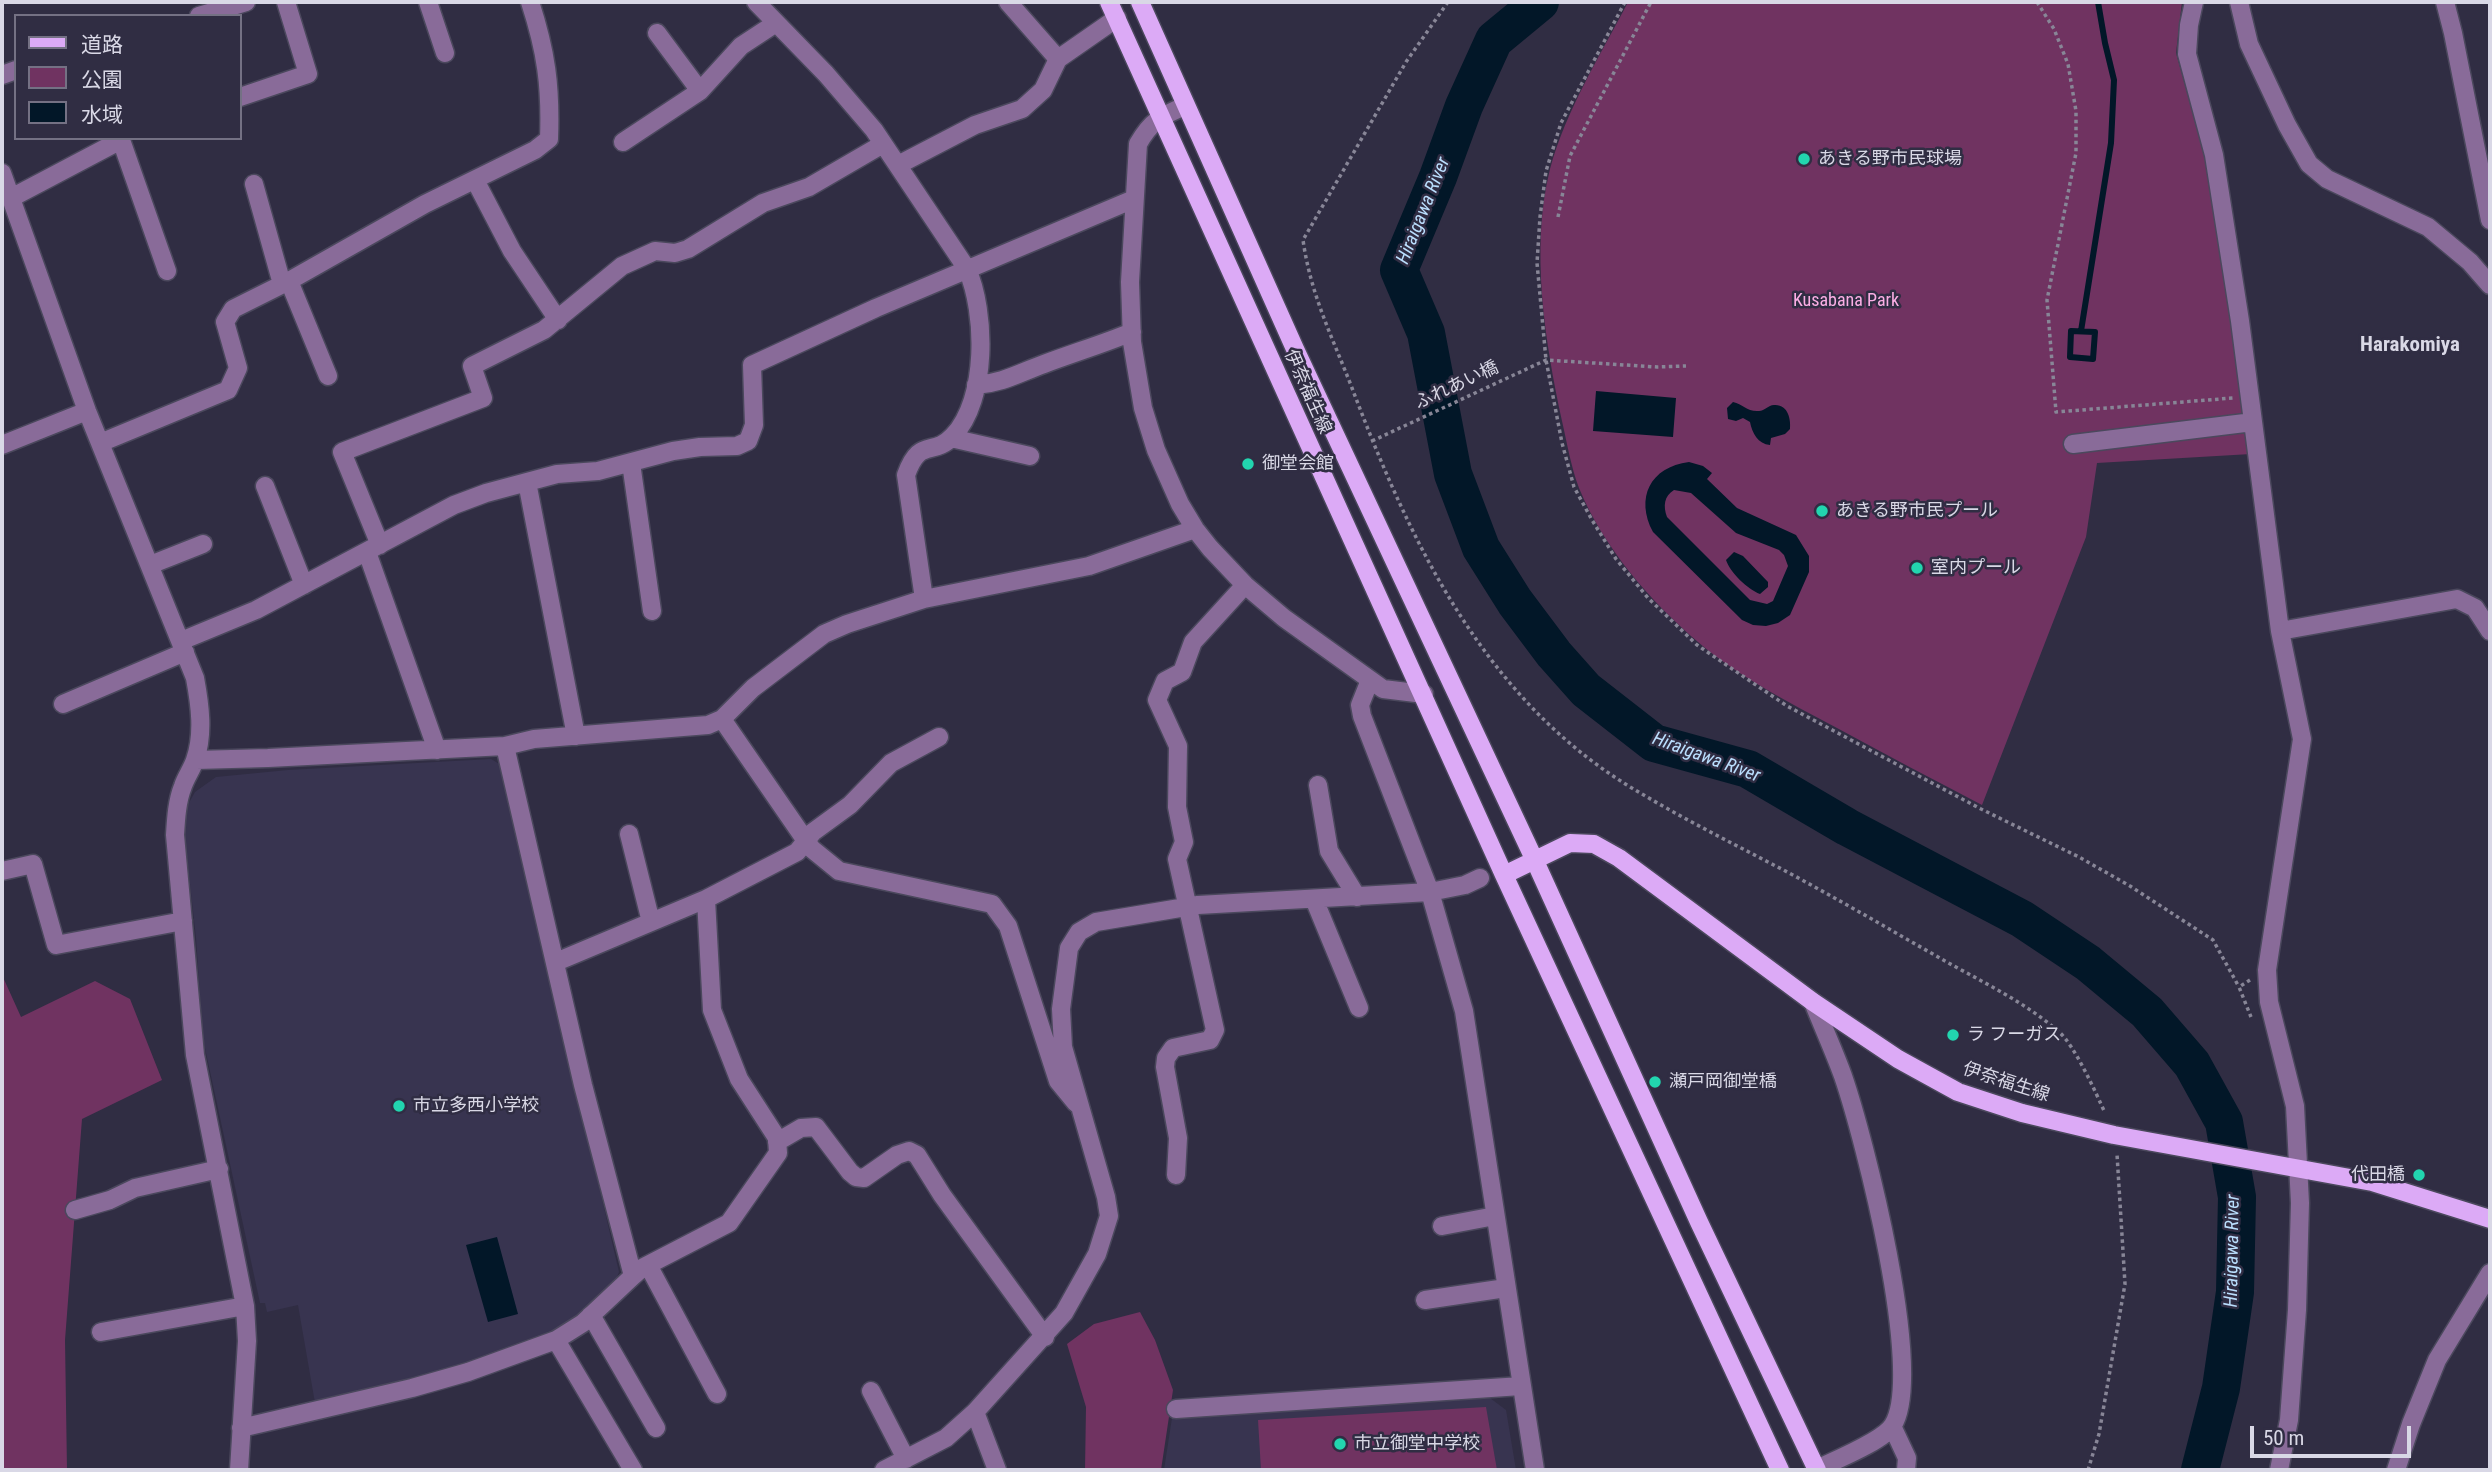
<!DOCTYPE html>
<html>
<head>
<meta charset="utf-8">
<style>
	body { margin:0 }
	#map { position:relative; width:2492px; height:1472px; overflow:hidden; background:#302d43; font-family:"Roboto Condensed","Noto Sans JP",sans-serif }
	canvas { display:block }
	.frame { position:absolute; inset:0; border:4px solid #d9d8e6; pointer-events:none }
	.legend { position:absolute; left:14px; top:14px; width:228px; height:126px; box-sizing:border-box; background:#302d43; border:2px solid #747184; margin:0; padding:9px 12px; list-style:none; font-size:21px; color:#d9d8e6 }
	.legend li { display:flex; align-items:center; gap:14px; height:35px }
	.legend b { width:35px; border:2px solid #747184 }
	.scale { position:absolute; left:2250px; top:1426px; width:161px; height:32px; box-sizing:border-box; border:4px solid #d9d8e6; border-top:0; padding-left:9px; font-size:21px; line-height:24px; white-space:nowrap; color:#d9d8e6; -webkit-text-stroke:5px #302d43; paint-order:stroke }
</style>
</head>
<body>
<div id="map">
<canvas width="2492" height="1472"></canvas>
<div class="frame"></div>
<ul class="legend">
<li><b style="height:9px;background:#dcaaf6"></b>道路</li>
<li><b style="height:19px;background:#703361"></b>公園</li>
<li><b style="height:19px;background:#021728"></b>水域</li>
</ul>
<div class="scale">50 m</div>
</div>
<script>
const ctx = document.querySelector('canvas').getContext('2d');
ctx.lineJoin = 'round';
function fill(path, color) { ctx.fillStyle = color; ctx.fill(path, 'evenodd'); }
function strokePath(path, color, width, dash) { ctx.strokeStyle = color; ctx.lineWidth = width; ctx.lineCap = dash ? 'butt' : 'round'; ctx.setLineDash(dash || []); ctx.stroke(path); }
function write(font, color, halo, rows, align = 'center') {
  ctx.font = font + ' "Roboto Condensed","Noto Sans JP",sans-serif'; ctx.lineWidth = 5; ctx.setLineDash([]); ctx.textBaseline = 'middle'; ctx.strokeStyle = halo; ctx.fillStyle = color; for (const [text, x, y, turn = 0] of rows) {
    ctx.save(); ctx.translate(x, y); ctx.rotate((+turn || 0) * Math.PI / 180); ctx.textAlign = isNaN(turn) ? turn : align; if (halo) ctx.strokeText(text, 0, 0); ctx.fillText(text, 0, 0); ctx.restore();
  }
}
const built = new Path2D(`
	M 491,759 L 501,765 L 619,1272 L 613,1287 L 561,1331 L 472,1363 L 315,1403 L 298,1305 L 267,1312 L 265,1303 L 260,1303 L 232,1173 L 203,1039 L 196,938 L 183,821 L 186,808 L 195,792 L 216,777 L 288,770 Z
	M 1490,1398 L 1506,1410 L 1516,1470 L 1164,1470 L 1172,1418 Z`);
const green = new Path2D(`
	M 1628,2 L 2182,2 L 2176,53 L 2210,173 L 2251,454 L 2097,463 L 2086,537 L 1982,805 C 1934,780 1885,754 1837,728 C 1790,703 1739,677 1698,642 C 1650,601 1603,547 1579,488 C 1571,467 1567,443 1562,421 C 1545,342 1530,249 1550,169 C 1566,110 1600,56 1628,2 Z
	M 2,975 L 21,1017 L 95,981 L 130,999 L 162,1080 L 82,1119 L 65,1340 L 67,1470 L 2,1470 Z
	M 1140,1312 L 1155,1340 L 1173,1390 L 1161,1470 L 1085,1470 L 1086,1407 L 1067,1344 L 1094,1324 Z
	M 1486,1407 L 1497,1470 L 1261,1470 L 1258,1420 Z`);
const water = new Path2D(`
	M 1596,391 L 1676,398 L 1673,437 L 1593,431 Z
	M 1733,402 C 1743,404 1747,412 1759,411 C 1765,411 1768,405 1774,405 C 1788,404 1791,419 1790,429 L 1785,434 L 1771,438 L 1770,445 C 1758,444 1752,433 1750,422 L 1743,418 L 1736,421 L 1728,419 L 1727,408 Z
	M 1689,462 L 1703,466 L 1712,473 L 1707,479 L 1737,508 L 1796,535 L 1809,556 L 1809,572 L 1790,615 L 1778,623 L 1766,626 L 1753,625 L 1742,620 L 1653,532 C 1635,498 1650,467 1689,462 ZM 1674,490 L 1691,493 L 1736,533 L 1779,550 L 1784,555 L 1788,566 L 1773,601 L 1767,604 L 1750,600 L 1667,517 C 1663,506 1664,496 1674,490 Z
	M 1734,552 L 1743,556 L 1768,582 L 1768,587 L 1760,594 C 1747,589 1730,572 1726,560 Z
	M 497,1237 L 518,1314 L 488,1322 L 466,1245 Z`);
const stream = new Path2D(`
	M 2071,331 L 2095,332 L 2093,359 L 2070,357 Z
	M 2081,331 L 2111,143 L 2114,80 L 2105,43 L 2098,2`);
const river = new Path2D(`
	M 1540,2 L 1494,40 L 1464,106 L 1438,177 L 1399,270 L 1426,333 L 1453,474 L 1481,548 L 1515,602 L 1554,654 L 1586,690 L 1654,743 L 1748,769 L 1847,827 L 2022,919 L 2088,963 L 2147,1012 L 2192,1064 L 2224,1122 L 2237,1197 L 2235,1292 L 2221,1388 L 2200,1470`);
const path = new Path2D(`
	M 1448,2 L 1406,62 L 1303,240 C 1311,296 1332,336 1352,388 C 1410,541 1482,695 1627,785 C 1679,817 1736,845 1791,874 C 1841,901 1889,929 1938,957 C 1978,980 2024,1001 2059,1032 C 2074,1044 2097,1095 2105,1113
	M 1625,2 L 1561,123 L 1546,171 L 1540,217 L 1537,263 L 1546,360 L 1562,443 L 1574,487 L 1592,520 L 1616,559 L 1648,598 L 1697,645 L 1787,706 L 1981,809 L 2079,857 L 2130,886 L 2213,940 L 2239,987
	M 2037,2 L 2054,29 L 2068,64 L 2076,111 L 2076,153 L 2047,300 L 2056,412 L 2233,398
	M 1558,217 L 1570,156 L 1651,2
	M 1372,441 L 1546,360 L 1657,367 L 1686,366
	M 2250,980 L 2239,987 L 2251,1017
	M 2088,1470 L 2099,1434 L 2125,1284 L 2117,1154`);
const minor = new Path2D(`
	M 428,2 L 445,53
	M 756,2 L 826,74 L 874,130 L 967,269 C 986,312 988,399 953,436 C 932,458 920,436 906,475 L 924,599
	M 1008,2 L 1058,59
	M 2194,2 L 2189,25 L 2187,54 L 2214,155 L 2240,321 L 2280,631 L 2302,739 L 2267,970 L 2269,1002 L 2295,1106 L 2300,1203 L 2297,1310 L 2289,1420 L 2279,1470
	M 2239,2 L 2249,44 L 2287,125 L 2309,164 L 2327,179 L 2428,227 L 2470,262 L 2490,285
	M 2445,2 L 2453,33 L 2490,220
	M 199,16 L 246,2
	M 657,33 L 700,91
	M 2,75 L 16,70
	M 240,97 L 308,74 L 286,2
	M 1185,106 C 1161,116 1151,121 1138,144 L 1130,282 L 1132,342 L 1143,408 L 1156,450 L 1180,504 L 1195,529 L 1210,548 L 1245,585 L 1284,618 L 1383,689 L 1424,694
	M 623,142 L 700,91 L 741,46 L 776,23
	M 898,165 L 975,125 L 1022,109 L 1043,90 L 1058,59 L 1117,18
	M 2,173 L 87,411 L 195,678 C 200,705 204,734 195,760 C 192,769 186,777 183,786 C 177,801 176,818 175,835 L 195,1055 L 245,1306 L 247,1341 L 239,1470
	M 475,180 L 512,251 L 558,320
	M 254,184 L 282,284
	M 11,198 L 121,140 L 167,271
	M 289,281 L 328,376
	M 976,385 C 1003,383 1019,373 1044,364 C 1073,353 1103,344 1132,332
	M 951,438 L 1030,456
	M 100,443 L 228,390 L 238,368 L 225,322 L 233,309 L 289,281 L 425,204 L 535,150 L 549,139 C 551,86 546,51 530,2
	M 2073,444 L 2253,422
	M 2,445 L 87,411
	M 631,463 L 652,611
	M 527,482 L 576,736
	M 265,486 L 304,585
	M 380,545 L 342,452 L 483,398 L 472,366 L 544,330 L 622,266 L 655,251 L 675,253 L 688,249 L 763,203 L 809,187 L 883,144
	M 367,552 L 437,750
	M 150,565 L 203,544
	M 2280,631 L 2457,599 L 2475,608 L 2490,631
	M 181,641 L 256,610 L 454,505 L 486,493 L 557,474 L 598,471 L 673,451 L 700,447 L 737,446 L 748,441 L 754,425 L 752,365 L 876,308 L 1134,199
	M 1370,680 L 1360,705 L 1362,716 L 1430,892 L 1464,1011 L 1535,1470
	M 63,704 L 185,652
	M 939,737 L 891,763 L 850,805 L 813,832 L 806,841 L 812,849 L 839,871 L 992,904 L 1008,926 L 1058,1081 L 1076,1103
	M 196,760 L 268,758 L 505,746 L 534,739 L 708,725 L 722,719 L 753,688 L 824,634 L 847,624 L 924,599 L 1089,566 L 1195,529
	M 1318,785 L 1329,851 L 1357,897
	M 629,834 L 651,922
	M 2,871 L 33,864 L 56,945 L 183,921
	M 1314,899 L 1359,1008
	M 556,962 L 706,899
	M 1813,1002 C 1823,1027 1834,1051 1843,1076 C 1864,1137 1925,1373 1893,1425 C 1884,1441 1833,1461 1815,1470
	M 777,1142 L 801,1128 L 816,1127 L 850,1172 L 856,1177 L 864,1178 L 897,1155 L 909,1151 L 917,1155 L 942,1195 L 1045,1337
	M 1176,1175 L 1178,1138 L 1165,1067 L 1166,1058 L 1173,1048 L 1210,1040 L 1215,1030 L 1177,859 L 1184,842 L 1177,807 L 1178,746 L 1157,700 L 1165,681 L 1182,672 L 1193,642 L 1245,585
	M 75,1210 L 110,1200 L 135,1188 L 219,1169
	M 1442,1226 L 1495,1216
	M 648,1265 L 717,1394
	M 633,1276 L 642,1268 L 729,1223 L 778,1153 L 777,1138 L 739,1079 L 712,1010 L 706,899 L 797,852 L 806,841 L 722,719
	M 1425,1300 L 1506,1288
	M 591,1315 L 656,1428
	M 101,1332 L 245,1306
	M 556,1340 L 633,1470
	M 871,1391 L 906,1459
	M 1176,1409 L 1521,1386
	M 975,1412 L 997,1470
	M 241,1428 L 412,1388 L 468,1372 L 556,1340 L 583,1323 L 633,1276 L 583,1085 L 505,746
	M 1893,1428 L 1907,1458 L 1906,1470
	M 884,1470 L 946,1438 L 975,1412 L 1064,1313 L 1097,1254 L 1109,1216 L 1106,1197 L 1063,1047 L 1061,1009 L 1069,948 L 1079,932 L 1096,922 L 1198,905 L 1430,892 L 1465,885 L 1480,878
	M 2396,1470 L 2411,1424 L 2437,1360 L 2490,1273`);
const major = new Path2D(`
	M 1109,2 L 1504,875 L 1780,1470
	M 1140,2 L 1295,349 L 1535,861 L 1699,1222 L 1817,1470
	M 1504,875 L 1570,843 L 1594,844 L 1619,858 L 1813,1002 L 1898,1059 L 1958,1092 L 2022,1113 L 2114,1135 L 2372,1182 L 2490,1219`);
const markers = [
	[1804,159,7,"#22d5af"],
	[1248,464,7,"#22d5af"],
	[1822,511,7,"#22d5af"],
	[1917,568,7,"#22d5af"],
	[1953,1035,7,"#22d5af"],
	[1655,1082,7,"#22d5af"],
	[399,1106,7,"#22d5af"],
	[2419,1175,7,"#22d5af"],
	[1340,1444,7,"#22d5af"]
];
const poiNames = [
	["あきる野市民球場",1818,159],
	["御堂会館",1262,464],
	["あきる野市民プール",1836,511],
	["室内プール",1931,568],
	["ラ フーガス",1967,1035],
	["瀬戸岡御堂橋",1669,1082],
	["市立多西小学校",413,1106],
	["代田橋",2405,1175,"right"],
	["市立御堂中学校",1354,1444]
];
const parkNames = [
	["Kusabana Park",1846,301]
];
const streetNames = [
	["ふれあい橋",1457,386,-25],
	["伊奈福生線",1307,392,66],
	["伊奈福生線",2006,1083,18]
];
const waterNames = [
	["Hiraigawa River",1424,211,-68],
	["Hiraigawa River",1706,758,20],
	["Hiraigawa River",2233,1251,-89]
];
const quarterNames = [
	["Harakomiya",2410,346]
];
fill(built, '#383450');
fill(green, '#703361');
fill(water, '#021728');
strokePath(stream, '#021728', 6);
strokePath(river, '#021728', 38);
strokePath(minor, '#4b485d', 21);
strokePath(major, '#4b485d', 21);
strokePath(path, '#888697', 3.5, [3.5, 3.5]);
strokePath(minor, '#896b99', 18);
strokePath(major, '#dcaaf6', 18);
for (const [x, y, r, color] of markers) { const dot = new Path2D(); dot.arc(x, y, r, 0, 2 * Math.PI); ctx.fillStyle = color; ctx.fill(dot); strokePath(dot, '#302d43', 2.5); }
write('18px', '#d9d8e6', '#302d43', poiNames, 'left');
write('18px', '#fbaee5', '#302d43', parkNames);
write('18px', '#d9d8e6', '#302d43', streetNames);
write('italic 19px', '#badefd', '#302d43', waterNames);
write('bold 21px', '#d9d8e6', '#302d43', quarterNames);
</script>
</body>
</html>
